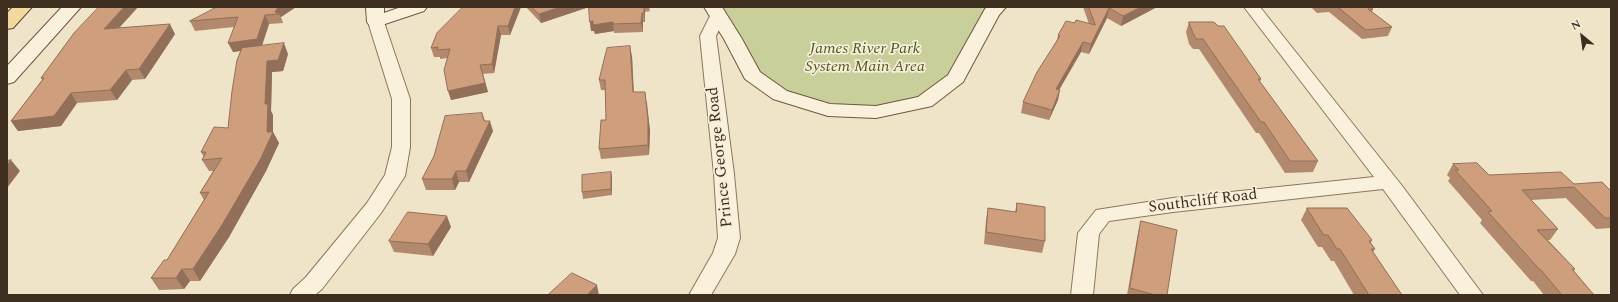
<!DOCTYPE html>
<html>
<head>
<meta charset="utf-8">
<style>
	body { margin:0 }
	#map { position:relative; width:1618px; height:302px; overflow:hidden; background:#f0e4c8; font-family:Spectral,serif }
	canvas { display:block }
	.frame { position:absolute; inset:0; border:8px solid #3d2e20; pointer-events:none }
	.north { position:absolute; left:1562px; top:16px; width:40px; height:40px; -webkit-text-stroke:3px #f7eed8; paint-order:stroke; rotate:331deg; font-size:11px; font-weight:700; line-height:16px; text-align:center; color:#3d2e20 }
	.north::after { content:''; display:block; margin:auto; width:14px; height:18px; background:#3d2e20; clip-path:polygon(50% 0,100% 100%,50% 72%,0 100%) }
</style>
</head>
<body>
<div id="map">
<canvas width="1618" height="302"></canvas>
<div class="frame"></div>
<div class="north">N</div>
</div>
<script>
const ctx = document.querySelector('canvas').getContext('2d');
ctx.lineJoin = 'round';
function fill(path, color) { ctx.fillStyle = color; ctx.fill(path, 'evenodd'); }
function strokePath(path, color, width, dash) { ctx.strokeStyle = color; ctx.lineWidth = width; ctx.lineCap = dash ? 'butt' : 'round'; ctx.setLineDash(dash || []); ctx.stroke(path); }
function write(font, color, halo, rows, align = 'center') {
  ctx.font = font + ' Spectral,serif'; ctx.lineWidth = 3.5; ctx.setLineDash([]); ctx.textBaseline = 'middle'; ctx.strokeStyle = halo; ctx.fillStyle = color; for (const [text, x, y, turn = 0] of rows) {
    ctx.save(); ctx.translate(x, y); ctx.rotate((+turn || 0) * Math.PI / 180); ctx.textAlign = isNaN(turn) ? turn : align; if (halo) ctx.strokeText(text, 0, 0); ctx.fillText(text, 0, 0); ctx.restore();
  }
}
const green = new Path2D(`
	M 713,7 L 997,7 L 956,78 L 925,102 L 828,110 L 752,75 Z`);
const street = new Path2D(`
	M 1244,7 L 1260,7 L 1403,187 L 1483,295 L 1460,295 L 1383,189 L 1173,212 L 1109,221 L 1099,234 L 1093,295 L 1071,295 L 1078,233 L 1096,210 L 1173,198 L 1374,177 Z
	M 718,10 L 724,12 L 726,15 L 716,36 L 734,174 L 740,238 L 735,254 L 711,295 L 689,295 L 713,253 L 718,238 L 714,174 L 700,36 L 712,12 Z
	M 376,17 L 382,19 L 384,22 L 410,99 L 410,147 L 405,176 L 381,213 L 322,289 L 315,295 L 290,295 L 293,289 L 306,277 L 367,203 L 385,175 L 392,147 L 392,99 L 368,22 L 370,19 Z`);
const secondary = new Path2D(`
	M 62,7 L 81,7 L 14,82 L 7,84 L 7,66 Z
	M 366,7 L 384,7 L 384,13 L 401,7 L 427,7 L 424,11 L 376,27 L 370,26 L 367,22 Z
	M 704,7 L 722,7 L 742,39 L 760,72 L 787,91 L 830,104 L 876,106 L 918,97 L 948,75 L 985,9 L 987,7 L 1006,7 L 999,15 L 963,82 L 932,106 L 876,118 L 828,116 L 773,99 L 745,79 L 724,39 Z`);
const primary = new Path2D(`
	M 13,7 L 32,7 L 13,28 L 7,29 L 7,13 Z`);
const wall = new Path2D(`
	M 138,7 L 119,28 L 175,34 L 145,79 L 132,80 L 117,100 L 77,103 L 61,126 L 18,131 L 11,121 L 42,80 L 41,78 Z
	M 296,7 L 281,17 L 283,23 L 269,24 L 262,46 L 288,54 L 283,71 L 272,72 L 271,111 L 273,115 L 273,132 L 279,143 L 266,171 L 229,237 L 200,281 L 190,281 L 184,289 L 159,290 L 151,278 L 167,260 L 204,200 L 200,193 L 213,171 L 209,171 L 202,160 L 204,157 L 201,152 L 228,128 L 240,51 L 233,52 L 234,27 L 195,31 L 190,21 Z
	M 521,7 L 510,35 L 501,35 L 494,73 L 483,74 L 488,92 L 451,100 L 448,58 L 440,59 L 440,57 L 434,57 L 431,48 Z
	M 526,7 L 649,7 L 650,11 L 645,12 L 645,22 L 643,22 L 643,32 L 614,33 L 614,31 L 595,34 L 594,31 L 591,31 L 589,7 L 541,23 Z
	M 1083,7 L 1157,7 L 1121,26 L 1107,18 L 1089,54 L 1081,52 L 1059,89 L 1058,100 L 1049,120 L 1021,113 L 1023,102 L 1057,40 L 1058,35 L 1075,23 L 1089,24 Z
	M 1311,7 L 1371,7 L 1373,9 L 1372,12 L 1392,27 L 1388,36 L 1362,39 L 1329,12 L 1317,13 Z
	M 1189,22 L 1218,26 L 1261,79 L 1260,82 L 1318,161 L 1313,172 L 1285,173 L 1259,133 L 1256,133 L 1199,49 L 1193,49 L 1189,44 L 1186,32 Z
	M 632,56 L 634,92 L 647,102 L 650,131 L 649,155 L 601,159 L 599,149 L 606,120 L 606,90 L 601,90 L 599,80 Z
	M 482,113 L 485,121 L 493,131 L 469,182 L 459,182 L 455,190 L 426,190 L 422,179 L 434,156 Z
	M 1453,164 L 1489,175 L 1574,184 L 1611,191 L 1611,228 L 1596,229 L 1566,198 L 1531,200 L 1558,229 L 1550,240 L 1548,240 L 1575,269 L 1574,271 L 1594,295 L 1544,295 L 1533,281 L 1531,281 L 1480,223 L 1482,220 L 1448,181 L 1450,178 L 1447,175 Z
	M 611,172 L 612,178 L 612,195 L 583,199 L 582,192 Z
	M 1017,203 L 1045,241 L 1042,253 L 984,244 L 986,220 L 988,208 L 1015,212 Z
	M 1307,208 L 1372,240 L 1371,243 L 1375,249 L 1373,252 L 1402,295 L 1354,295 L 1334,261 L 1331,261 L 1322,247 L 1318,247 L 1301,220 Z
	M 1141,221 L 1167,295 L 1127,295 L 1138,233 Z
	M 451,227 L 433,256 L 394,252 L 389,241 Z`);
const shadedWall = new Path2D(`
	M 124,7 L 138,7 L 109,39 L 104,29 Z
	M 278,7 L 296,7 L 281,17 L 279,14 L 275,12 Z
	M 515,7 L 521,7 L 510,35 L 508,26 Z
	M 560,7 L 589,7 L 541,23 L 539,14 Z
	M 644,7 L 645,12 L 645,22 L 644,13 Z
	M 1141,7 L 1157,7 L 1121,26 L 1123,16 Z
	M 1109,8 L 1107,18 L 1089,54 L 1091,44 Z
	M 642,13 L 643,22 L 643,32 L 641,23 Z
	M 265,15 L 269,24 L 261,48 L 233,52 L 228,43 Z
	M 593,21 L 613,22 L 614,31 L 595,34 L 594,31 L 591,31 L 590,22 Z
	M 170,24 L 175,34 L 145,79 L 139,69 Z
	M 498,26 L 501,35 L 494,73 L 492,64 Z
	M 1083,42 L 1081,52 L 1054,99 L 1056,89 Z
	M 284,43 L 288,54 L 283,71 L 272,72 L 271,111 L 273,115 L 273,132 L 279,143 L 266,171 L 229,237 L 200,281 L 193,269 L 267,132 L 265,104 L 267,61 Z
	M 630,46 L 632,56 L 634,102 L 633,92 Z
	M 480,65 L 488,92 L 451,100 L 448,91 Z
	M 126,70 L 132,80 L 117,100 L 110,90 Z
	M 1060,90 L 1058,100 L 1049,120 L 1052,110 Z
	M 645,92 L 650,131 L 649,155 L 648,145 Z
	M 71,93 L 77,103 L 61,126 L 18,131 L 11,121 Z
	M 482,113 L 485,123 L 490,121 L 493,131 L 469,182 L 466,171 Z
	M 11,160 L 20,171 L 7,188 L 7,165 Z
	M 456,171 L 459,182 L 455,190 L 452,179 Z
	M 611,172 L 612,178 L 612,195 L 611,189 Z
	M 447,216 L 451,227 L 433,256 L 428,244 Z
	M 182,269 L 190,281 L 184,289 L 176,278 Z
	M 597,285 L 599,295 L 587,295 Z`);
const building = new Path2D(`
	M 99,7 L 124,7 L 104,29 L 170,24 L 139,69 L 126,70 L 110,90 L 71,93 L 54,116 L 11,121 L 44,78 L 41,78 L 74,33 Z
	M 217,7 L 278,7 L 275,12 L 279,14 L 265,15 L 257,39 L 228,43 L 238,17 L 190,21 Z
	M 463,7 L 515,7 L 508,26 L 498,26 L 492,64 L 480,65 L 485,83 L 448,91 L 444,70 L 450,49 L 437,50 L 438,47 L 431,48 L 437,33 Z
	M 532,7 L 560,7 L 539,14 Z
	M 589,7 L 644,7 L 644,13 L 642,13 L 641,23 L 613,24 L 613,22 L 593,25 L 593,21 L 590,22 Z
	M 1089,7 L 1141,7 L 1123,16 L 1109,8 L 1091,44 L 1083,42 L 1056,89 L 1060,90 L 1052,110 L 1023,102 L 1037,72 L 1060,36 L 1058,35 L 1066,21 L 1075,23 L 1076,20 L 1095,25 Z
	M 1338,7 L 1371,7 L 1373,9 L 1368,9 L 1392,27 L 1366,30 Z
	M 1189,22 L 1214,22 L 1218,26 L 1224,26 L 1261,79 L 1258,79 L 1318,161 L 1290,161 L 1264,122 L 1261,122 L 1203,39 L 1196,39 L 1193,33 Z
	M 284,43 L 278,60 L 267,61 L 265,104 L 268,104 L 267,132 L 273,132 L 260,160 L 222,225 L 193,269 L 182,269 L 176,278 L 151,278 L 164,260 L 167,260 L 209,192 L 200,193 L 222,158 L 202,160 L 206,152 L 201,152 L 214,127 L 228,128 L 232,91 L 237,60 L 242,48 Z
	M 630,46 L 633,92 L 645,92 L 648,120 L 648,145 L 599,149 L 601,120 L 606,120 L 605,80 L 599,80 L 607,48 Z
	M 482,113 L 484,121 L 490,121 L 466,171 L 456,171 L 452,179 L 422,179 L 434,156 L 445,116 Z
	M 11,160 L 7,165 L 7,161 Z
	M 1477,163 L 1489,175 L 1561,172 L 1574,184 L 1602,182 L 1611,191 L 1611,218 L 1605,218 L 1574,187 L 1522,190 L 1558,229 L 1537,230 L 1575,269 L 1572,269 L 1594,295 L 1562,295 L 1541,270 L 1540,270 L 1488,212 L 1492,211 L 1455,170 L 1459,170 L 1453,164 Z
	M 611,172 L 611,189 L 582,192 L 582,175 Z
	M 1017,203 L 1045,207 L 1045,241 L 986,232 L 988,208 L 1016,212 Z
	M 1307,208 L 1347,208 L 1372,240 L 1369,241 L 1375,249 L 1371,249 L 1402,295 L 1369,295 L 1340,249 L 1337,249 L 1328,235 L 1324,235 Z
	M 408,212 L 447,216 L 428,244 L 389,241 Z
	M 1141,221 L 1177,230 L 1167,295 L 1155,295 L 1130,288 Z
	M 572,273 L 597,285 L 587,295 L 548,295 Z`);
const parkNames = [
	["James River Park",865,50],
	["System Main Area",865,68]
];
const streetNames = [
	["Prince George Road",721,157,-96],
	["Southcliff Road",1203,202,-7]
];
fill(green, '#c9cf9b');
strokePath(street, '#8d765c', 2);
strokePath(secondary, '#6f573f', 2);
strokePath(primary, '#5b4430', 2);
fill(street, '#faf1dc');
fill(secondary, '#faf1dc');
fill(primary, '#f3d9a0');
fill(wall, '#b2896c');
fill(shadedWall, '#916f58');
fill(building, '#cf9f7d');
strokePath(building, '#916f58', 1);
write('italic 16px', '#4d5a26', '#f7eed8', parkNames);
write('16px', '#3d2e20', '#f7eed8', streetNames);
</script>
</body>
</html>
